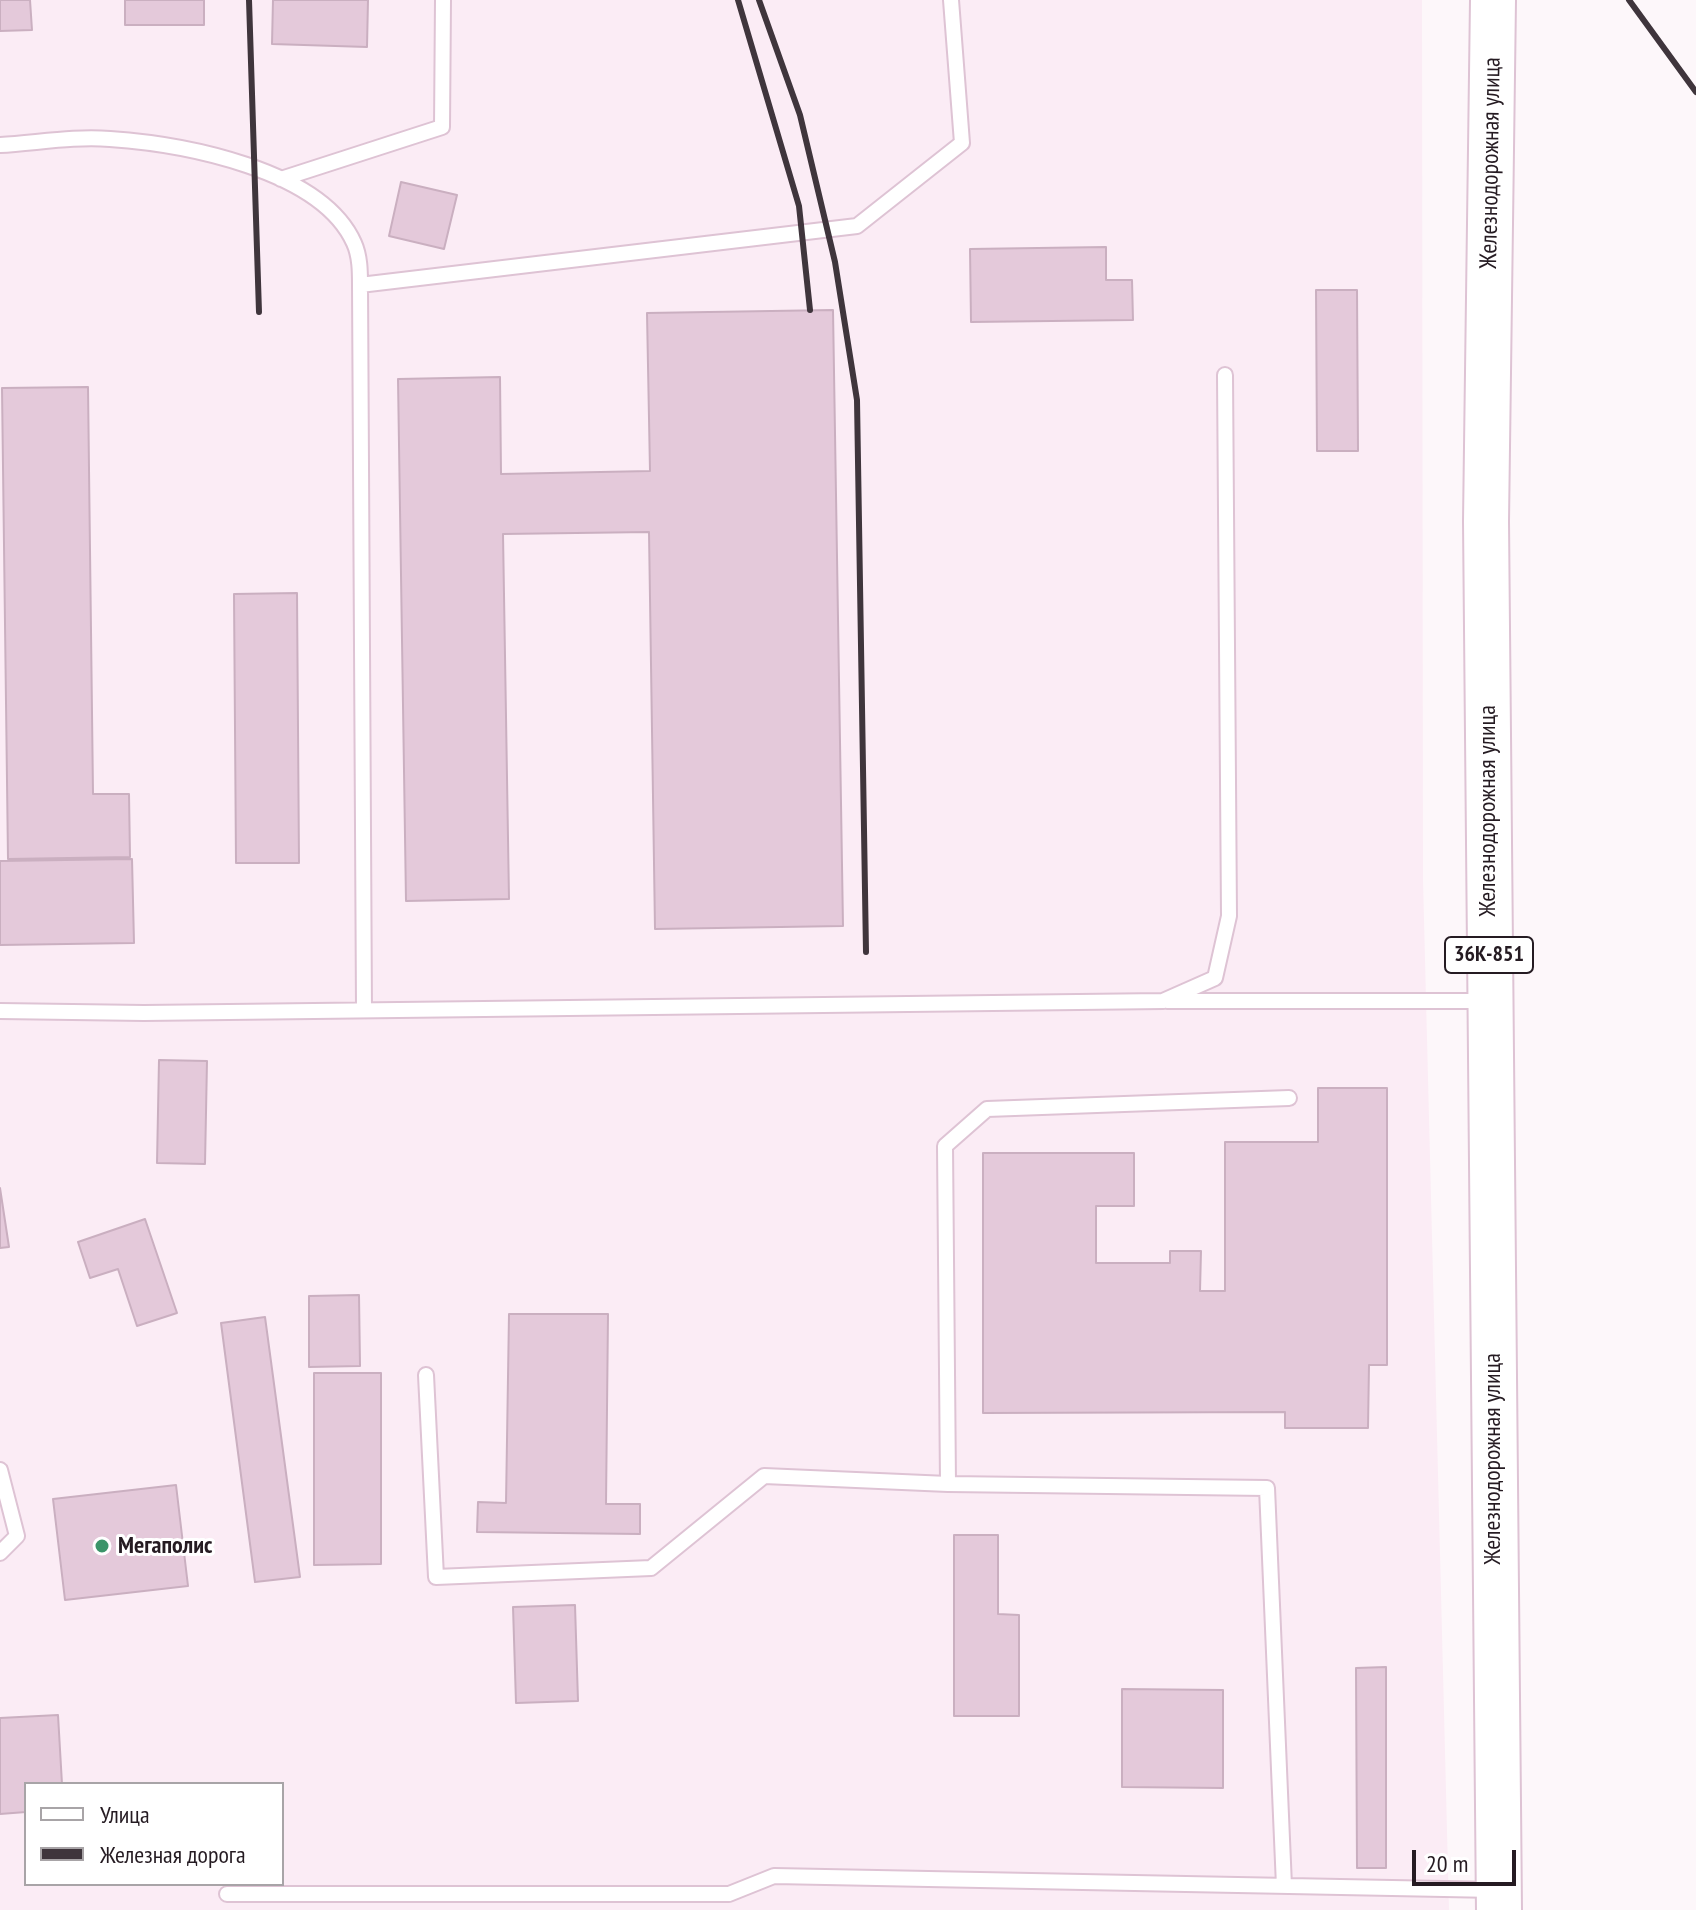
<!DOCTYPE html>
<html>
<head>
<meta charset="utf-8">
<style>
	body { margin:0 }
	#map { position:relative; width:1696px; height:1910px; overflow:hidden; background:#fdf7fa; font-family:"PT Sans Narrow",sans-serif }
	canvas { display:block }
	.legend { position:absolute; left:24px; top:1782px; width:260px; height:104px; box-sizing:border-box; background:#fff; border:2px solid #a8a4a7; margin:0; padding:10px 14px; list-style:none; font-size:24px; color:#251b22 }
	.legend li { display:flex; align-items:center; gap:16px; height:40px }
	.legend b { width:40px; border:2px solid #a8a4a7 }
	.scale { position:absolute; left:1412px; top:1850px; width:104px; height:36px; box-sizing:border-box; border:4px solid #251b22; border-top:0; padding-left:10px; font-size:24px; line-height:28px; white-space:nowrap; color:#251b22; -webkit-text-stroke:6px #fff; paint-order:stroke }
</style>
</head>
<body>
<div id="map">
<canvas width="1696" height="1910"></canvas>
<ul class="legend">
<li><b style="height:10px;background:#fff"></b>Улица</li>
<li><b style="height:10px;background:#3f353c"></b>Железная дорога</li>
</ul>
<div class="scale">20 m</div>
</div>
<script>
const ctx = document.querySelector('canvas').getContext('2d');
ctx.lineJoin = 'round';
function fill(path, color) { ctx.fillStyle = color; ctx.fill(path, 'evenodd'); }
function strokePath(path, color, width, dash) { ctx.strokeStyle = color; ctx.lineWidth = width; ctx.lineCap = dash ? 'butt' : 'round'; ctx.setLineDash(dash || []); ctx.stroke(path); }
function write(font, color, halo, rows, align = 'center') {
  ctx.font = font + ' "PT Sans Narrow",sans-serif'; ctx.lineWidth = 6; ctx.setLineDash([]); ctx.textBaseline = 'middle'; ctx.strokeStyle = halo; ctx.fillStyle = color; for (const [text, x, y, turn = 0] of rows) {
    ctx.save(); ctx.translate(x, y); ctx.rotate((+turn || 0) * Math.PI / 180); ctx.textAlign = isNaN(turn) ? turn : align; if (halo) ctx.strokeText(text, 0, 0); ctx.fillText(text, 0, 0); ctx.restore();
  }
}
const built = new Path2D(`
	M 0,0 L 1422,0 L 1423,880 L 1449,1910 L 0,1910 ZM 26,1784 L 282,1784 L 282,1884 L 26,1884 Z`);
const building = new Path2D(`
	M 0,0 L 30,0 L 32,30 L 0,31 Z
	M 125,0 L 204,0 L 204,25 L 125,25 Z
	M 273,0 L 368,0 L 367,47 L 272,44 Z
	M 401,182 L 457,195 L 444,249 L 389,236 Z
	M 1106,247 L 1106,280 L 1132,280 L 1133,320 L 971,322 L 970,249 Z
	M 1316,290 L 1357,290 L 1358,451 L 1317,451 Z
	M 833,310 L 843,926 L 655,929 L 649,532 L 503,534 L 509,899 L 406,901 L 398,379 L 500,377 L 501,474 L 650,471 L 647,313 Z
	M 88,387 L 93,794 L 129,794 L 130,857 L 8,859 L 2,388 Z
	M 297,593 L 299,863 L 236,863 L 234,594 Z
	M 132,859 L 134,943 L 0,945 L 0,861 Z
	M 159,1060 L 207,1061 L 205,1164 L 157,1163 Z
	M 1318,1088 L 1387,1088 L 1387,1365 L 1369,1365 L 1368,1428 L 1285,1428 L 1285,1412 L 983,1413 L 983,1153 L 1134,1153 L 1134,1206 L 1096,1206 L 1096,1263 L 1170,1263 L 1170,1251 L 1201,1251 L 1200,1291 L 1225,1291 L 1225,1142 L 1318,1142 Z
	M 0,1188 L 9,1247 L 0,1248 Z
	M 145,1219 L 177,1313 L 137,1326 L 118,1269 L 90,1278 L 78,1242 Z
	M 359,1295 L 360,1366 L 309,1367 L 309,1296 Z
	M 509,1314 L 608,1314 L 606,1504 L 640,1504 L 640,1534 L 477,1532 L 478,1502 L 506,1503 Z
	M 265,1317 L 300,1577 L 255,1582 L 221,1323 Z
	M 314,1373 L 381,1373 L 381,1564 L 314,1565 Z
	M 176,1485 L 188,1586 L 65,1600 L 53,1499 Z
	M 954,1535 L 998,1535 L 998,1614 L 1019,1615 L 1019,1716 L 954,1716 Z
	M 575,1605 L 578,1701 L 516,1703 L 513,1607 Z
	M 1386,1667 L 1386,1868 L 1357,1868 L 1356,1668 Z
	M 1122,1689 L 1223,1690 L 1223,1788 L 1122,1787 Z
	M 58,1715 L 62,1784 L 26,1784 L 26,1812 L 0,1814 L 0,1718 Z`);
const service = new Path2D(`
	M 0,145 C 36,143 74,136 110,139 C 183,144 321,169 354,243 C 360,256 360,272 360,285 L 364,1009
	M 281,179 L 442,127 L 443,0
	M 360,285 L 857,226 L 962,143 L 951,0
	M 1167,1001 L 1487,1001
	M 0,1011 L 144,1013 L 1163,1001 L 1215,978 L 1229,916 L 1225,375
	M 426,1375 L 436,1577 L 651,1568 L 764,1476 L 948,1484 L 1267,1488 L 1284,1886
	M 0,1470 L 17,1536 L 0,1553
	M 948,1484 L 945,1146 L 987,1109 L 1289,1098
	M 227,1894 L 729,1894 L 774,1876 L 1495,1890`);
const primary = new Path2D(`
	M 1493,0 L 1486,521 L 1499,1910`);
const rail = new Path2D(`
	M 249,0 L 259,312
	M 738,0 L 799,206 L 810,310
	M 759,0 L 800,115 L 835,262 L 857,400 L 866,952
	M 1629,0 L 1696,92`);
const markers = [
	[102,1546,8,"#3b9469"]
];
const shields = [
	[1489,955,88]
];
const shieldNames = [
	["36К-851",1489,955]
];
const streetNames = [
	["Железнодорожная улица",1491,163,-89],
	["Железнодорожная улица",1488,811,-90],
	["Железнодорожная улица",1493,1459,-90]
];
const poiNames = [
	["Мегаполис",118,1546]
];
fill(built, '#fbecf5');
fill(building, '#e4c9da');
strokePath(building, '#caafc0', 2);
strokePath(service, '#dec3d4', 18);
strokePath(primary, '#dec3d4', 48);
strokePath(service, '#fff', 14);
strokePath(primary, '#fff', 44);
strokePath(rail, '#3f353c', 6);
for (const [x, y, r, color] of markers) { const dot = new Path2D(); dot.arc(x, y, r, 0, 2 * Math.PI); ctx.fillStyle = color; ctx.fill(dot); strokePath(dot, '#fff', 3); }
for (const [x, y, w] of shields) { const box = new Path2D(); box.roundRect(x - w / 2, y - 18, w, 36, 6); ctx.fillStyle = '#fff'; ctx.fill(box); strokePath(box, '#251b22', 2); }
write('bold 22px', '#251b22', null, shieldNames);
write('24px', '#251b22', '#fff', streetNames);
write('bold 24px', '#251b22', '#fff', poiNames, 'left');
</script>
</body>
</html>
